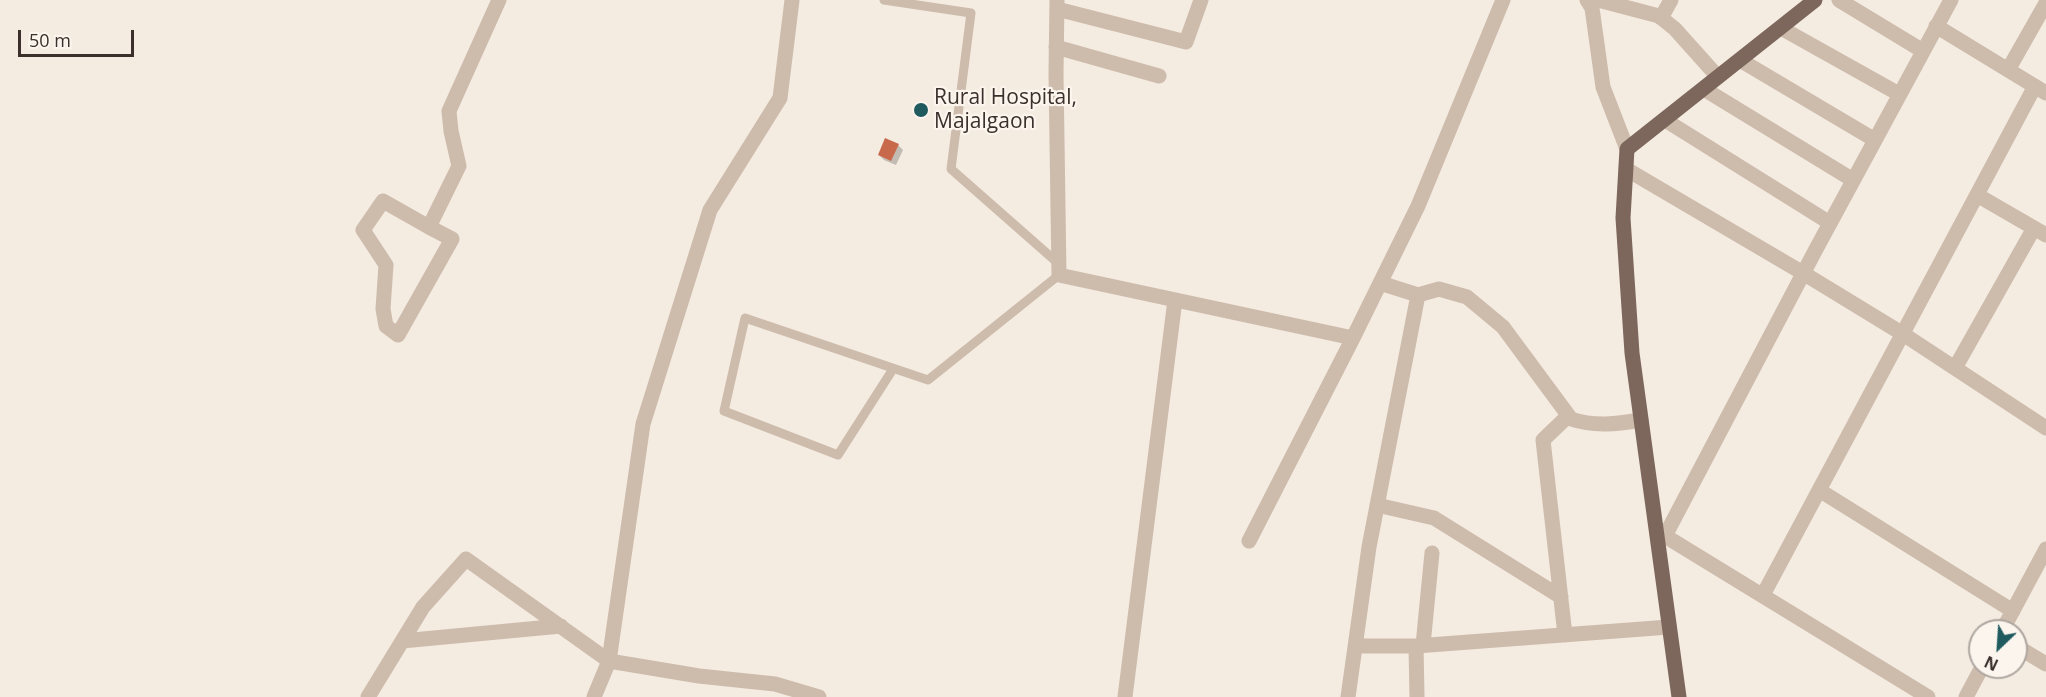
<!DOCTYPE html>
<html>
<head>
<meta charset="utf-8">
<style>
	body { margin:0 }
	#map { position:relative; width:2046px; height:697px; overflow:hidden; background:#f4ebe1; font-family:"Open Sans",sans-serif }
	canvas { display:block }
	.north { position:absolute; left:1968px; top:619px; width:60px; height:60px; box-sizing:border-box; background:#fbf5ee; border:2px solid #aea6a0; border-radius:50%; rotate:205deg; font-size:16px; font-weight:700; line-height:24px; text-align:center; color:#3b302b }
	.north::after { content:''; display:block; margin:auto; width:21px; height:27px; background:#1f5a5e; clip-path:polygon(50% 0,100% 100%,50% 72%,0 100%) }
	.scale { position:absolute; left:18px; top:30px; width:116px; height:27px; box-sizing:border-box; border:3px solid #3b302b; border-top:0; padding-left:8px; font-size:18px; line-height:21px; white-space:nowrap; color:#3b302b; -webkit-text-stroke:4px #fbf5ee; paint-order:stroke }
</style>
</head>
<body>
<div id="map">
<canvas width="2046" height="697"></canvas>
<div class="north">N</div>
<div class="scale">50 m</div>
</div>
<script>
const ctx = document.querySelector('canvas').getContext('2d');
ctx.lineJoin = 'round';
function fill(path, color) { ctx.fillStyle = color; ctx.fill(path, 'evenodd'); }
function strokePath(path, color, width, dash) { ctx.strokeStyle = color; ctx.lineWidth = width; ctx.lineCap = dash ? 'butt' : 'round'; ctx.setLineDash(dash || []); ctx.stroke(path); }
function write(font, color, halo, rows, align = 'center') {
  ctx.font = font + ' "Open Sans",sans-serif'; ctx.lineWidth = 4.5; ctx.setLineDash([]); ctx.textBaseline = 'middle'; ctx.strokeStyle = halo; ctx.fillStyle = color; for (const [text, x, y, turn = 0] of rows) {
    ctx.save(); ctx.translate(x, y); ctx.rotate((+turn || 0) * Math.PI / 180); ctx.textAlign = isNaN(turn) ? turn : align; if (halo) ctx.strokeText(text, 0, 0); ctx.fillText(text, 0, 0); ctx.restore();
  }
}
const shadow = new Path2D(`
	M 898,145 L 903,150 L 896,165 L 884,160 L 879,155 Z`);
const building = new Path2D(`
	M 885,138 L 899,144 L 891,161 L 878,155 Z`);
const service = new Path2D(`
	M 884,0 L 971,13 L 951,169 L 1059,264
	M 893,369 L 838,455 L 724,411 L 745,318 L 928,380 L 1059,275`);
const minor = new Path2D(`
	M 1057,0 L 1056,74 L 1059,275 L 1353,338
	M 1598,0 L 1659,16 L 1675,29 L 1718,77
	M 1839,0 L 1923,51
	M 1057,9 L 1186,42 L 1201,0
	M 1661,18 L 1671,0
	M 1936,26 L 2046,93
	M 1781,28 L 1899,94
	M 1056,47 L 1159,76
	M 1740,60 L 1875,140
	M 2008,70 L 2046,3
	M 1704,89 L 1853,180
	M 1665,120 L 1830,223
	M 1626,169 L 1803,273 L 1903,334 L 2046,428
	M 1977,195 L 2046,235
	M 429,227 L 452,239 L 398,335 L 386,326 L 383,309 L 386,265 L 363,230 L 383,201 L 429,227 L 459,166 L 451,131 L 449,111 L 499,0
	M 1380,283 L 1418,295 L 1439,289 L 1467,297 L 1503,327 L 1571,419 C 1595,427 1617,424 1641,420
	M 1955,368 L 2034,228
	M 1819,490 L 2013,611
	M 1377,505 L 1434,518 L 1561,597
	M 1249,541 L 1353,338 L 1418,206 L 1503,0
	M 1763,595 L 2035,86
	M 2002,631 L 2046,549
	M 1565,635 L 1543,440 L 1568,416
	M 402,641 L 561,626
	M 1423,645 L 1432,553
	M 1355,646 L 1416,646 L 1669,627
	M 1416,646 L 1417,697
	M 2016,646 L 2046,664
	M 368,697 L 423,607 L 466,559 L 609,661 L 699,676 L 775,684 L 819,697
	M 1125,697 L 1175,300
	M 1348,697 L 1369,547 L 1418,295
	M 1928,697 L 1665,536 L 1815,251 L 1951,0
	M 1966,697 L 1982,667`);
const tertiary = new Path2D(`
	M 1587,0 L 1592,8 L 1603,87 L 1627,149
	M 594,697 L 609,661 L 643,424 L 710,210 L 780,98 L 792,0`);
const primary = new Path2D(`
	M 1679,697 L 1632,353 L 1623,218 L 1627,149 L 1815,0`);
const markers = [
	[921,110,8,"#1f5a5e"]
];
const poiNames = [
	["Rural Hospital,",934,98],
	["Majalgaon",934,122]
];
fill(shadow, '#0003');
fill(building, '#c8694b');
strokePath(service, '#cdbbac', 9);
strokePath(minor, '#cdbbac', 15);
strokePath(tertiary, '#cdbbac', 15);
strokePath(primary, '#7d675c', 15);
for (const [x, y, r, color] of markers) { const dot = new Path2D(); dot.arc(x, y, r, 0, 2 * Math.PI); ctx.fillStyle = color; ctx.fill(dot); strokePath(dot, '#fbf5ee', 2); }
write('21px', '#3b302b', '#fbf5ee', poiNames, 'left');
</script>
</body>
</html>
